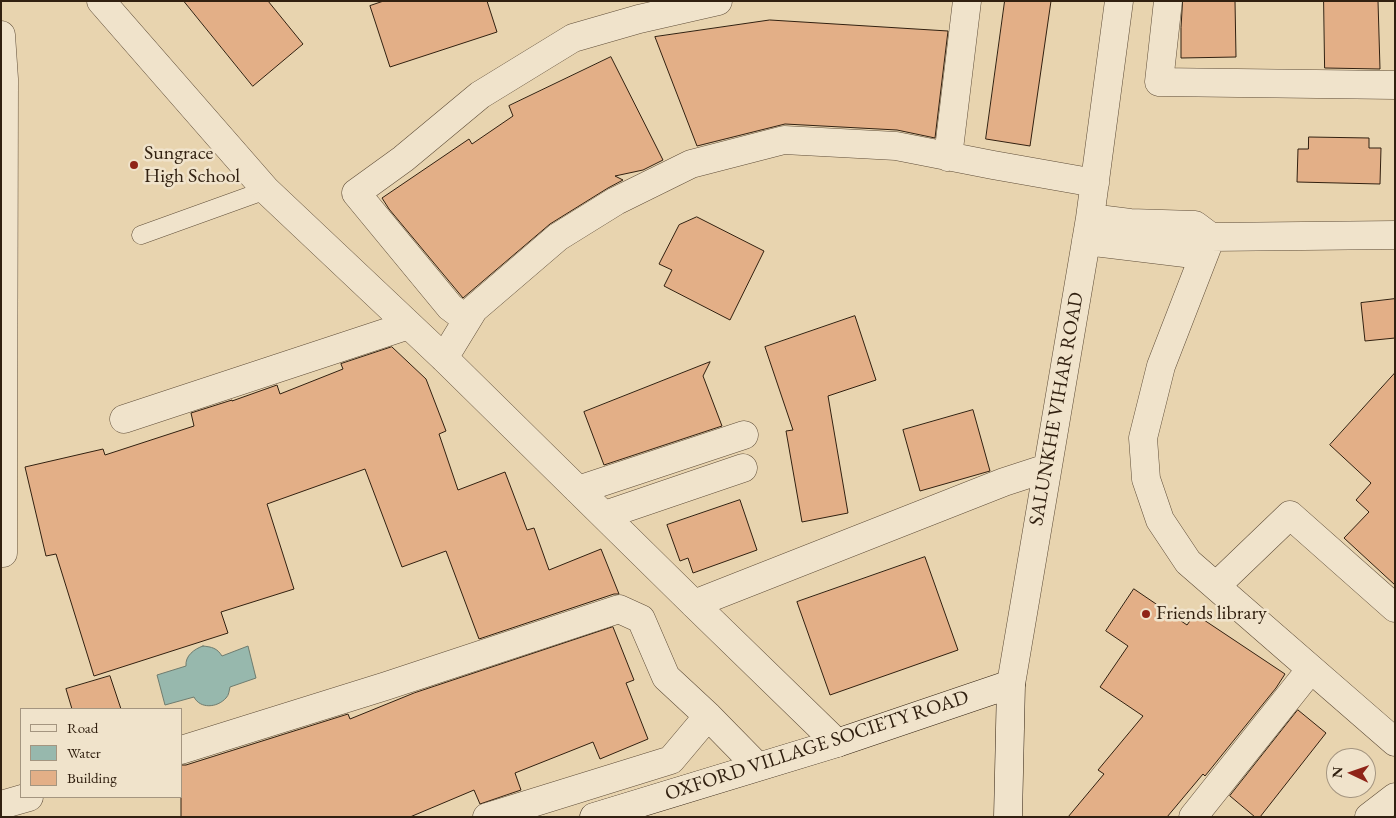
<!DOCTYPE html>
<html>
<head>
<meta charset="utf-8">
<style>
	body { margin:0 }
	#map { position:relative; width:1396px; height:818px; overflow:hidden; background:#e8d4af; font-family:"EB Garamond",serif }
	canvas { display:block }
	.frame { position:absolute; inset:0; border:2px solid #312010; pointer-events:none }
	.legend { position:absolute; left:20px; top:708px; width:162px; height:90px; box-sizing:border-box; background:#f0e3cb; border:1px solid #a49580; margin:0; padding:6px 9px; list-style:none; font-size:15px; color:#312010 }
	.legend li { display:flex; align-items:center; gap:10px; height:25px }
	.legend b { width:25px; border:1px solid #a49580 }
	.north { position:absolute; left:1326px; top:748px; width:50px; height:50px; box-sizing:border-box; background:#f0e3cb; border:1px solid #a49580; border-radius:50%; rotate:273deg; font-size:14px; font-weight:700; line-height:20px; text-align:center; color:#312010 }
	.north::after { content:''; display:block; margin:auto; width:18px; height:22px; background:#8f2418; clip-path:polygon(50% 0,100% 100%,50% 72%,0 100%) }
</style>
</head>
<body>
<div id="map">
<canvas width="1396" height="818"></canvas>
<div class="frame"></div>
<ul class="legend">
<li><b style="height:6px;background:#f0e3cb"></b>Road</li>
<li><b style="height:14px;background:#97b8ad"></b>Water</li>
<li><b style="height:14px;background:#e3af87"></b>Building</li>
</ul>
<div class="north">N</div>
</div>
<script>
const ctx = document.querySelector('canvas').getContext('2d');
ctx.lineJoin = 'round';
function fill(path, color) { ctx.fillStyle = color; ctx.fill(path, 'evenodd'); }
function strokePath(path, color, width, dash) { ctx.strokeStyle = color; ctx.lineWidth = width; ctx.lineCap = dash ? 'butt' : 'round'; ctx.setLineDash(dash || []); ctx.stroke(path); }
function write(font, color, halo, rows, align = 'center') {
  ctx.font = font + ' "EB Garamond",serif'; ctx.lineWidth = 5; ctx.setLineDash([]); ctx.textBaseline = 'middle'; ctx.strokeStyle = halo; ctx.fillStyle = color; for (const [text, x, y, turn = 0] of rows) {
    ctx.save(); ctx.translate(x, y); ctx.rotate((+turn || 0) * Math.PI / 180); ctx.textAlign = isNaN(turn) ? turn : align; if (halo) ctx.strokeText(text, 0, 0); ctx.fillText(text, 0, 0); ctx.restore();
  }
}
const water = new Path2D(`
	M 203,646 C 212,647 217,648 222,656 L 248,646 L 256,678 L 230,687 C 229,691 229,695 226,698 C 217,708 200,709 194,697 L 165,705 L 157,675 L 186,666 C 185,656 194,649 203,646 Z`);
const building = new Path2D(`
	M 184,1 L 268,1 L 303,44 L 253,86 Z
	M 384,1 L 487,1 L 497,32 L 390,67 L 370,6 Z
	M 1005,1 L 1051,1 L 1030,146 L 986,139 Z
	M 1183,1 L 1235,1 L 1236,57 L 1181,58 L 1181,28 Z
	M 1324,1 L 1378,1 L 1380,69 L 1325,68 Z
	M 770,20 L 948,31 L 935,138 L 897,130 L 785,124 L 697,146 L 655,37 Z
	M 611,57 L 663,160 L 643,170 L 615,176 L 623,180 L 608,188 L 550,224 L 463,298 L 389,209 L 382,198 L 469,139 L 472,144 L 513,116 L 509,106 Z
	M 1309,137 L 1369,138 L 1369,148 L 1381,148 L 1380,184 L 1297,182 L 1298,149 L 1308,149 Z
	M 697,217 L 764,251 L 730,320 L 664,286 L 672,270 L 659,264 L 679,225 Z
	M 1395,299 L 1395,338 L 1365,341 L 1361,303 Z
	M 855,316 L 876,380 L 828,396 L 848,513 L 802,522 L 786,431 L 793,430 L 765,347 Z
	M 392,347 L 426,379 L 446,431 L 439,434 L 458,490 L 505,472 L 527,530 L 534,528 L 549,570 L 601,549 L 619,594 L 614,594 L 479,639 L 446,551 L 402,567 L 365,469 L 267,504 L 294,589 L 221,612 L 228,633 L 94,676 L 56,554 L 46,556 L 25,467 L 103,449 L 105,455 L 194,426 L 191,413 L 232,400 L 232,401 L 277,385 L 280,394 L 343,369 L 341,364 Z
	M 710,362 L 703,376 L 722,426 L 604,465 L 584,412 Z
	M 1395,373 L 1395,585 L 1344,538 L 1369,512 L 1356,500 L 1371,483 L 1330,445 Z
	M 973,410 L 990,471 L 920,491 L 903,430 Z
	M 740,500 L 757,550 L 693,573 L 688,558 L 680,561 L 667,525 Z
	M 925,557 L 958,650 L 830,695 L 797,602 Z
	M 1134,589 L 1187,625 L 1195,614 L 1285,674 L 1276,688 L 1205,776 L 1203,774 L 1167,817 L 1068,817 L 1104,774 L 1098,770 L 1143,716 L 1100,687 L 1128,646 L 1106,631 Z
	M 613,627 L 634,680 L 626,683 L 648,739 L 600,759 L 593,742 L 515,773 L 521,790 L 480,804 L 474,790 L 410,817 L 181,817 L 181,765 L 186,765 L 348,714 L 350,719 L 414,693 Z
	M 110,676 L 121,709 L 72,709 L 66,689 Z
	M 1298,710 L 1326,733 L 1260,817 L 1255,817 L 1230,796 Z`);
const lane = new Path2D(`
	M 141,235 L 266,190`);
const street = new Path2D(`
	M 101,1 L 266,190 L 444,358 L 694,604 L 837,743
	M 1168,1 L 1159,82 L 1395,85
	M 1,35 L 4,79 L 3,553 L 1,553
	M 948,157 L 967,1
	M 1090,218 L 1130,223 L 1195,225 L 1211,237
	M 1211,237 L 1161,366 L 1143,438 L 1146,479 L 1160,520 L 1188,562 L 1395,742
	M 1086,241 L 1185,253 L 1211,237 L 1395,235
	M 466,319 L 450,307 L 356,193 L 403,159 L 480,95 L 573,38 L 639,19 L 718,1
	M 444,358 L 474,309 L 558,237 L 616,201 L 691,164 L 784,140 L 896,146 L 993,165 L 1095,183
	M 124,419 L 409,325
	M 578,490 L 744,435
	M 605,515 L 743,468
	M 1216,586 L 1290,515 L 1395,608
	M 694,604 L 1004,482 L 1047,468
	M 1011,684 L 1090,218 L 1119,1
	M 181,750 L 386,686 L 619,609 L 641,619 L 666,677 L 708,716 L 757,766
	M 1,805 L 29,797
	M 487,817 L 671,760 L 708,716
	M 1193,817 L 1311,669
	M 1369,817 L 1395,797`);
const secondary = new Path2D(`
	M 594,817 L 837,743 L 1011,684 L 1008,817`);
const markers = [
	[134,165,5,"#8f2418"],
	[1146,614,5,"#8f2418"]
];
const poiNames = [
	["Sungrace",144,154],
	["High School",144,177],
	["Friends library",1156,614]
];
const streetNames = [
	["SALUNKHE VIHAR ROAD",1057,409,-80],
	["OXFORD VILLAGE SOCIETY ROAD",817,746,-18]
];
fill(water, '#97b8ad');
strokePath(water, '#6e7b6e', 1);
fill(building, '#e3af87');
strokePath(building, '#312010', 1);
strokePath(lane, '#5f4d38', 19);
strokePath(street, '#5f4d38', 29);
strokePath(secondary, '#312010', 29);
strokePath(lane, '#f0e3cb', 18);
strokePath(street, '#f0e3cb', 28);
strokePath(secondary, '#f0e3cb', 28);
for (const [x, y, r, color] of markers) { const dot = new Path2D(); dot.arc(x, y, r, 0, 2 * Math.PI); ctx.fillStyle = color; ctx.fill(dot); strokePath(dot, '#f0e3cb', 2); }
write('20px', '#312010', '#f0e3cb', poiNames, 'left');
write('20px', '#312010', '#f0e3cb', streetNames);
</script>
</body>
</html>
